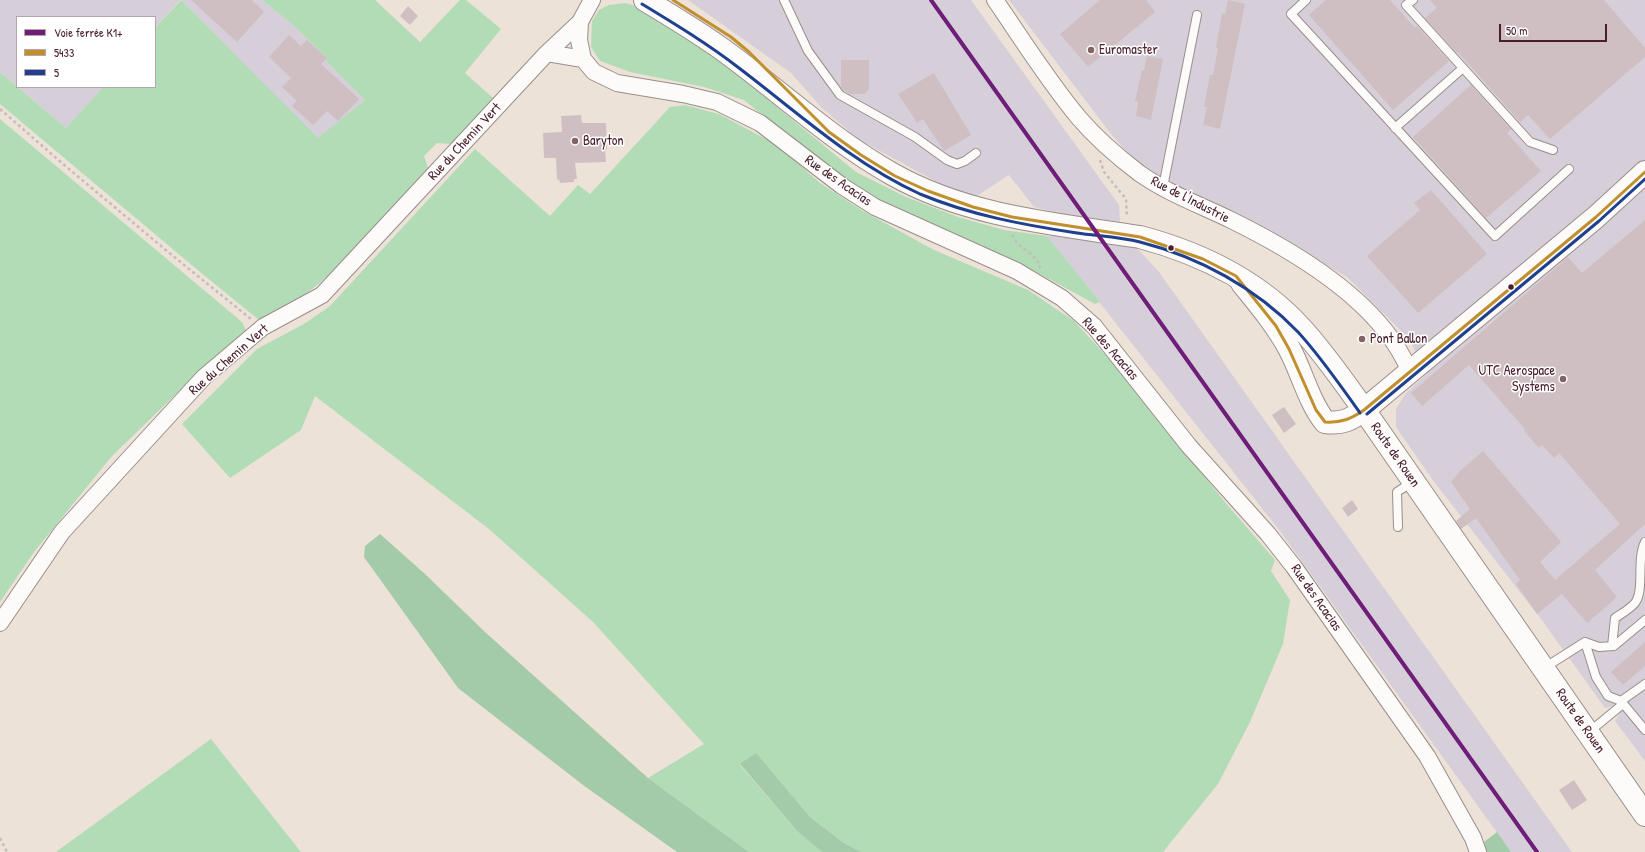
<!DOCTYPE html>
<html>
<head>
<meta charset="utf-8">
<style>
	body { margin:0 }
	#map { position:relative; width:1645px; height:852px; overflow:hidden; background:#ede2d7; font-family:"Patrick Hand",sans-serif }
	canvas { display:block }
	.legend { position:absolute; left:16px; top:16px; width:140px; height:72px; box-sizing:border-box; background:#fff; border:1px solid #b7a5aa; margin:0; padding:5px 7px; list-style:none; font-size:12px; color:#4a1f2b }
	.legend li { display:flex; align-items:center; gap:8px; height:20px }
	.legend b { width:20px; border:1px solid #b7a5aa }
	.scale { position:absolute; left:1499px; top:24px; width:108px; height:18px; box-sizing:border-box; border:2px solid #4a1f2b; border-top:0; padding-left:5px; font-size:12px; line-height:14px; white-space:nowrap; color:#4a1f2b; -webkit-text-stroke:3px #fff; paint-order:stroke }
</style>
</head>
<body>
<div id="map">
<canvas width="1645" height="852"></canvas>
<ul class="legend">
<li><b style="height:5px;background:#6e1e78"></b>Voie ferrée K1+</li>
<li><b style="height:5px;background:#c08f2e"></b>5433</li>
<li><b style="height:5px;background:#1e408e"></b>5</li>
</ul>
<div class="scale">50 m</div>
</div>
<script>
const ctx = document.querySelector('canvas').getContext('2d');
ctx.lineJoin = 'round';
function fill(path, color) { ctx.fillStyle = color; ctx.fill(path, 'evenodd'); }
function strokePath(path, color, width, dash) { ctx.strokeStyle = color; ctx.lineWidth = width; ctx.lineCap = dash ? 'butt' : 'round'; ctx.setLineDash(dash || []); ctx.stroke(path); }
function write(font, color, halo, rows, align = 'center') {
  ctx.font = font + ' "Patrick Hand",sans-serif'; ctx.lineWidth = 3; ctx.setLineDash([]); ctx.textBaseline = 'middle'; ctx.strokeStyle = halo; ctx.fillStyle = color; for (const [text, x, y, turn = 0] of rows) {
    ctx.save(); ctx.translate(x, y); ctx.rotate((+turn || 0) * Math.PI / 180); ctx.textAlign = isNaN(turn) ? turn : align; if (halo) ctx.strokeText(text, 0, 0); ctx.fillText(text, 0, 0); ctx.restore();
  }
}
const industrial = new Path2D(`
	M 0,0 L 180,0 L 155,28 L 155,17 L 17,17 L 17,86 L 0,72 Z
	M 181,0 L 262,0 L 292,24 L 327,58 L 327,62 L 365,100 L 318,139 Z
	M 688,0 L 971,0 L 1119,205 L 1120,222 L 1058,213 L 1034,207 L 1009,175 L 974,198 L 946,187 L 858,139 L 821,107 L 791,73 Z
	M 1009,0 L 1645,0 L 1645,761 L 1615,721 L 1620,713 L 1614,706 L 1605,708 L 1541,619 L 1432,479 L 1396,427 L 1396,409 L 1406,393 L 1427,374 L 1409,339 L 1347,277 L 1258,227 L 1168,183 L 1133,160 L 1108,130 Z
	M 18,87 L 103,87 L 66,128 Z
	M 1047,236 L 1064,236 L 1136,247 L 1159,272 L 1572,852 L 1511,852 L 1280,531 Z`);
const green = new Path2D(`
	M 181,0 L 318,138 L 365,100 L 327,62 L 327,58 L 292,24 L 262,0 L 375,0 L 420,42 L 460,0 L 466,0 L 501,29 L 465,73 L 493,98 L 452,144 L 437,143 L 424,156 L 428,168 C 410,191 391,211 371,232 C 336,270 308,299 259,320 L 200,272 L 0,104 L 0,72 L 66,128 L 103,87 L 155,87 L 155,28 Z
	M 625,3 L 640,7 L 726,63 L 789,117 L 856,172 L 906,197 L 958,217 L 1004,230 L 1047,236 L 1100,302 L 1095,304 L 1018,262 L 988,253 L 906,217 L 840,179 L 744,100 L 704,87 L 630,72 L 600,61 L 591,47 L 592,21 L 599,10 L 609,5 Z
	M 685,105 L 719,114 L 777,145 L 820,183 L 863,211 L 934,250 L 1028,290 L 1074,321 L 1123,374 L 1224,501 L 1275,560 L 1271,571 L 1290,600 L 1283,644 L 1250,722 L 1218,784 L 1163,852 L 861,852 L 844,843 L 810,817 L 756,754 L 740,765 L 798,832 L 822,852 L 749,852 L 648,778 L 704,744 L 593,622 L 489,529 L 315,396 L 301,430 L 230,478 L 182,424 L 257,349 L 304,324 L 330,306 L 475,149 L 550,216 L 578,185 L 590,194 L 670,107 Z
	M 0,119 L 242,322 L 248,334 L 204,367 L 112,456 L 34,552 L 0,602 Z
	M 211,739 L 301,852 L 56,852 Z`);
const forest = new Path2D(`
	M 380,534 L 425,574 L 485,632 L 648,778 L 749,852 L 677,852 L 583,785 L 458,688 L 364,557 L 365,546 Z
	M 756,753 L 810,817 L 844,843 L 861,852 L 822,852 L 798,832 L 740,764 Z
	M 1497,832 L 1511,852 L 1487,852 L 1484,842 Z`);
const building = new Path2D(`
	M 191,0 L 252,0 L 264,12 L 237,42 Z
	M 1100,0 L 1146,0 L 1155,12 L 1088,67 L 1060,34 Z
	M 1228,0 L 1245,4 L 1220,129 L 1203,125 L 1207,107 L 1204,107 L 1210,75 L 1213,75 L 1218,48 L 1216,47 L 1222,13 L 1225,14 Z
	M 1326,0 L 1390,0 L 1415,28 L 1417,26 L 1449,61 L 1393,110 L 1309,15 Z
	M 1430,0 L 1604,0 L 1645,48 L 1645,57 L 1550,139 L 1528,115 L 1520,122 L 1458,52 L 1457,53 L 1425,18 L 1437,8 Z
	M 408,6 L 418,16 L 410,25 L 400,16 Z
	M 289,35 L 301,46 L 307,40 L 327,58 L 321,64 L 359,99 L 338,121 L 327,111 L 313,125 L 292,106 L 297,101 L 282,87 L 291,78 L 269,57 Z
	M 1147,56 L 1163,59 L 1151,120 L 1136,116 L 1138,102 L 1135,101 L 1142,70 L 1144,70 Z
	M 841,60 L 869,60 L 869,89 L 864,94 L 850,94 L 841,88 Z
	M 934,73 L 971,135 L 944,151 L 923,119 L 917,123 L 898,94 Z
	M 1471,85 L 1511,129 L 1507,133 L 1541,171 L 1486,218 L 1413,137 Z
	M 581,115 L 582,123 L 606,123 L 607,149 L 605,150 L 606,162 L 575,163 L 577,179 L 574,179 L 574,182 L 560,183 L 559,179 L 557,180 L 556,158 L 544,158 L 543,133 L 562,132 L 561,116 Z
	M 1431,190 L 1487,254 L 1418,313 L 1367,256 L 1420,210 L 1414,203 Z
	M 1645,220 L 1645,524 L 1595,570 L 1617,597 L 1587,623 L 1562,594 L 1537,614 L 1516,584 L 1520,580 L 1476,518 L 1461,529 L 1456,521 L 1470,509 L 1451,482 L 1460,471 L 1483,451 L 1561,542 L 1540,562 L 1555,580 L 1620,524 L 1559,453 L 1554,458 L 1542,445 L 1539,448 L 1524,431 L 1525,429 L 1469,365 L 1422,406 L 1411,393 L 1568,257 L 1582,273 Z
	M 1284,407 L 1296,424 L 1284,433 L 1272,415 Z
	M 1352,500 L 1358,509 L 1348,517 L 1342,508 Z
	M 1645,642 L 1645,666 L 1623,685 L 1611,672 Z
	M 1574,780 L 1587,800 L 1572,810 L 1559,790 Z`);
const path = new Path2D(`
	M 0,109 L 63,164 L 173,256 L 251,319
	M 1100,160 L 1104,172 L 1126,199 L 1127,217
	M 1012,235 C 1018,250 1038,253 1040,268
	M 0,838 L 7,852`);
const lane = new Path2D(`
	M 784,0 L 808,51 L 840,95 L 915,137 L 947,160 L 957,164 L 965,161 L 976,153
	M 1306,0 L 1291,14 L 1495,236 L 1569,169
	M 1413,0 L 1406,5 L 1530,142 L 1553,150
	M 1395,128 L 1463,68
	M 1163,187 L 1197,15
	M 1398,527 L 1397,492 L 1412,482
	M 1585,642 L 1599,647 L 1614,646 L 1645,620
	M 1612,646 L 1615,618 C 1621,614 1630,609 1635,603 C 1645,589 1636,560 1645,542
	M 1544,668 L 1585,642 L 1596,677 L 1608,696 L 1621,701 L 1645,684
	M 1621,701 L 1645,730
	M 1589,732 L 1623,704`);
const street = new Path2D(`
	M 995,0 C 1022,39 1048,81 1079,118 C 1097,139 1118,157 1139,173 C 1167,193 1200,205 1231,220 C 1286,247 1353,286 1390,337 C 1398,347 1404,359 1410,371
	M 580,22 L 579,40 L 583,59 L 594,72 L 617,83 L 683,94 L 717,102 L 760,123 L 842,186 L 875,207 L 1017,271 L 1062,298 L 1094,326 L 1189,446 L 1268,534 L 1294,567 L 1427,756 L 1473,838 L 1478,852
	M 547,53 L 583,59
	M 0,623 L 62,532 L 204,377 L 263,327 L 322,295 L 547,53 L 580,22 L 592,0`);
const secondary = new Path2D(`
	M 1242,283 C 1259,304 1276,324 1289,348 C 1302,372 1308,400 1325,422 C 1343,424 1350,420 1364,410 L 1596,217 L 1645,172`);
const primary = new Path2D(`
	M 645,0 C 670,15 695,30 719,47 C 778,89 831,140 894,175 C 969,217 1057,224 1140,237 C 1200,253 1259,282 1301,328 C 1324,353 1344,382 1364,410 L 1645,815`);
const bus1 = new Path2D(`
	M 673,0 L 731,37 L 749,52 L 829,132 L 861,155 L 895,176 L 928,191 L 973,207 L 1012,217 L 1140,237 L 1203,259 L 1236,276 L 1276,326 L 1289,349 L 1316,410 L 1325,422 C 1341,423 1351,419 1364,410 L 1596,217 L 1645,172`);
const bus2 = new Path2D(`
	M 642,4 C 675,24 708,44 739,68 C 797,112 852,163 920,194 C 970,215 1024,225 1077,233 C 1098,236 1120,237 1140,242 C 1199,257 1256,288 1298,332 C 1321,357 1340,385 1360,413
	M 1367,414 L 1599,221 L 1645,179`);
const rail1 = new Path2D(`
	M 931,0 L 1537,852`);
const markers = [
	[1091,50,4,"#836367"],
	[575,141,4,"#836367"],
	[1171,248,3.5,"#4a1f2b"],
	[1511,287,3.5,"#4a1f2b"],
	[1362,339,4,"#836367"],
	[1563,379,4,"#836367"]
];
const poiNames = [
	["Euromaster",1099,50],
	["Baryton",583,141],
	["Pont Ballon",1370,339],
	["UTC Aerospace",1555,371,"right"],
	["Systems",1555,387,"right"]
];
const streetNames = [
	["Rue du Chemin Vert",465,142,-47],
	["Rue des Acacias",838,181,35],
	["Rue de l'Industrie",1190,200,27],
	["Rue des Acacias",1110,349,49],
	["Rue du Chemin Vert",229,360,-41],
	["Route de Rouen",1395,455,55],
	["Rue des Acacias",1316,598,55],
	["Route de Rouen",1580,721,55]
];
fill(industrial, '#d6cfd9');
fill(green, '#b1dcb6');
fill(forest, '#a4cba9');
fill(building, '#cfbfc3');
strokePath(lane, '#9a8e8a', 10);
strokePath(street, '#9a8e8a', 18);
strokePath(secondary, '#9a8e8a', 24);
strokePath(primary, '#9a8e8a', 24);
strokePath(path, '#c3bdbc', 2.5, [3, 3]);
strokePath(lane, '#fcfbf9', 8);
strokePath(street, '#fcfbf9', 16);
strokePath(secondary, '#fcfbf9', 22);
strokePath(primary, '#fcfbf9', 22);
strokePath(bus1, '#c08f2e', 3);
strokePath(bus2, '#1e408e', 3);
strokePath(rail1, '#6e1e78', 4);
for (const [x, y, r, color] of markers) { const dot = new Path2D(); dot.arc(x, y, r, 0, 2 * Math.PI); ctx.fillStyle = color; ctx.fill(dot); strokePath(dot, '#fff', 1.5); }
write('14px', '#4a1f2b', '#fff', poiNames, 'left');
write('14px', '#4a1f2b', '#fff', streetNames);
</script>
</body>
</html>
